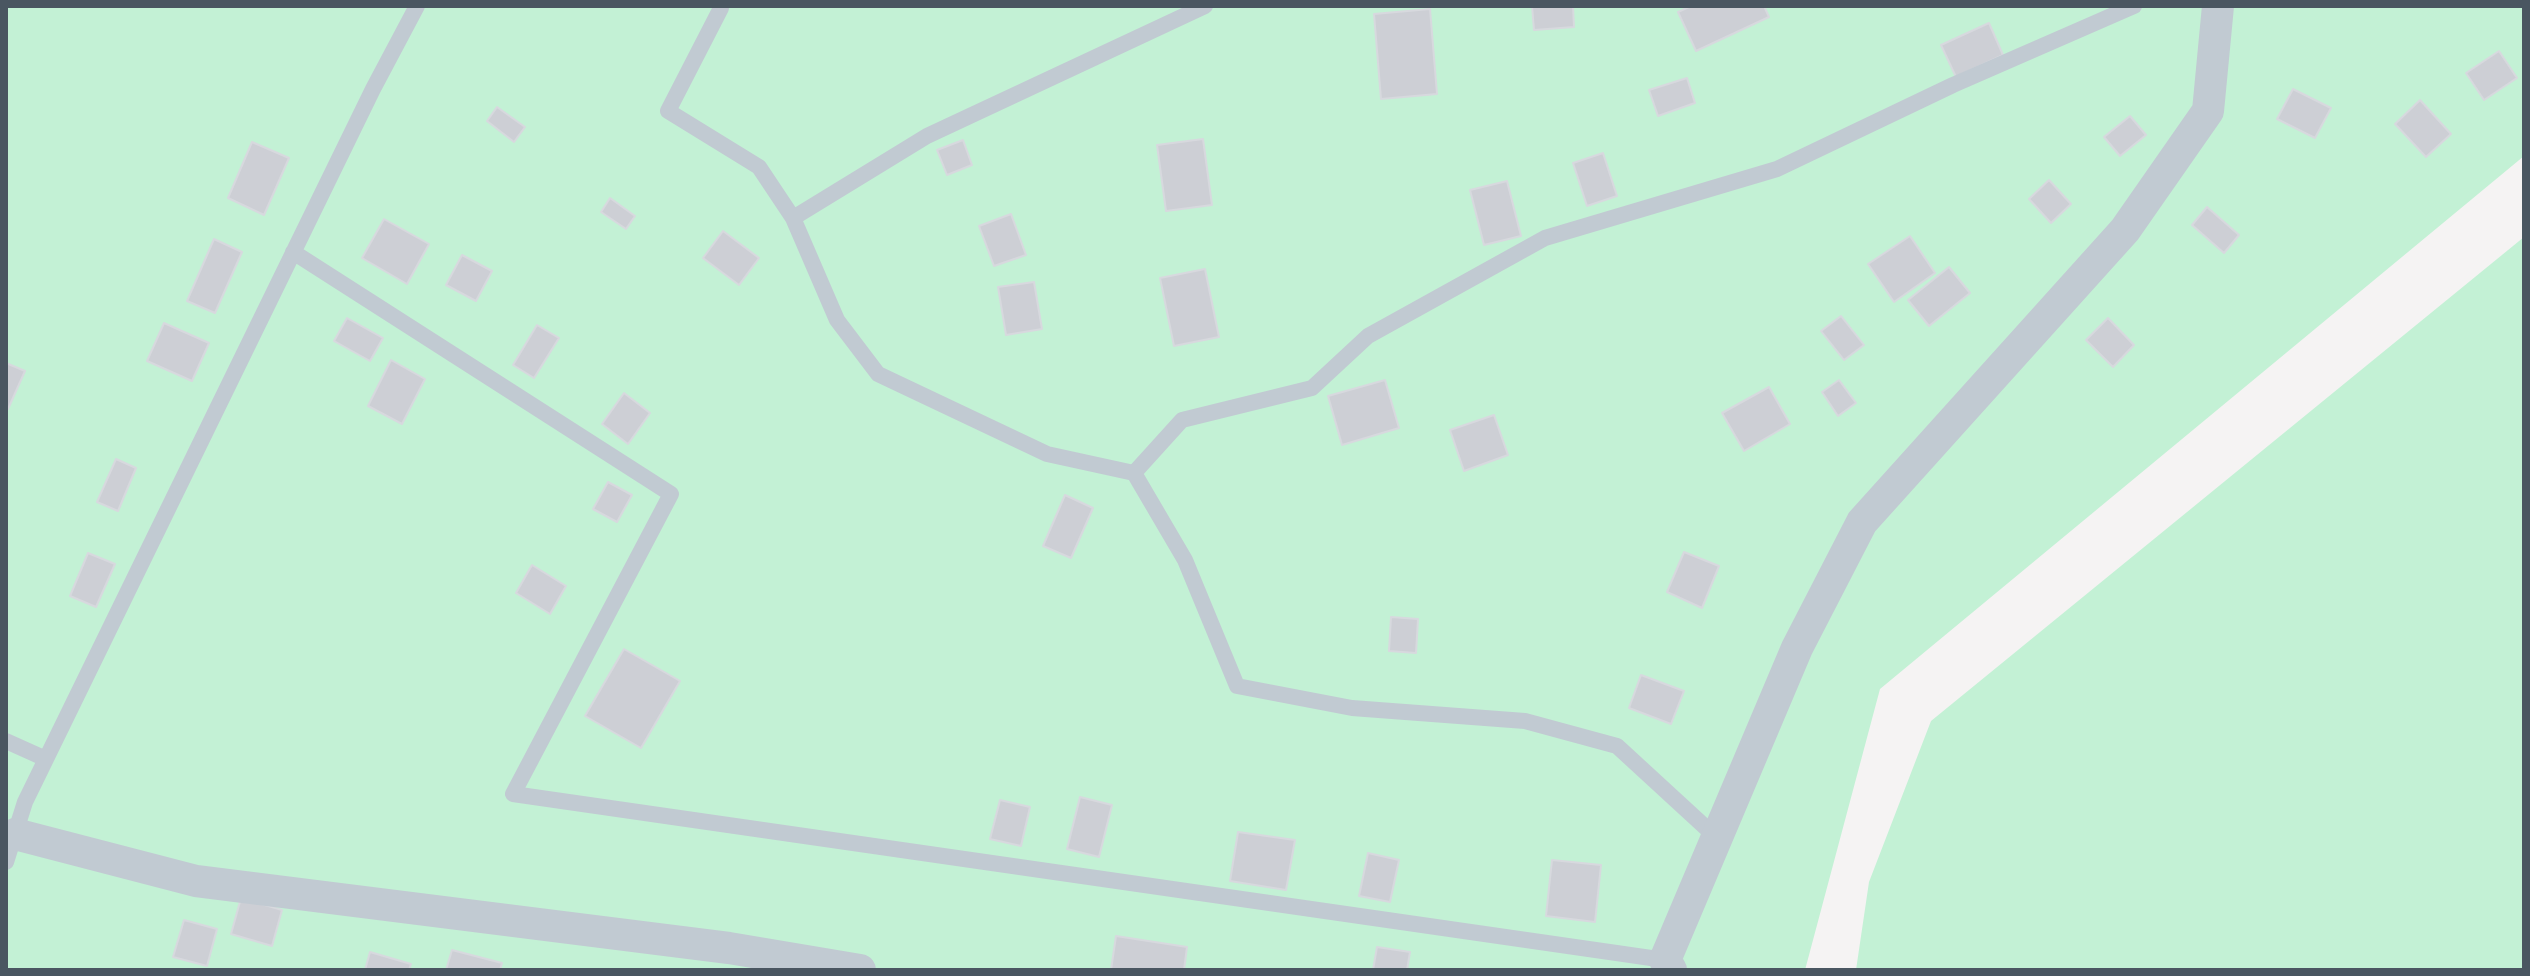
<!DOCTYPE html>
<html>
<head>
<meta charset="utf-8">
<style>
	body { margin:0 }
	#map { position:relative; width:2530px; height:976px; overflow:hidden; background:#f5f3f3; font-family:Inter,sans-serif }
	canvas { display:block }
	.frame { position:absolute; inset:0; border:8px solid #4a5661; pointer-events:none }
</style>
</head>
<body>
<div id="map">
<canvas width="2530" height="976"></canvas>
<div class="frame"></div>
</div>
<script>
const ctx = document.querySelector('canvas').getContext('2d');
ctx.lineJoin = 'round';
function fill(path, color) { ctx.fillStyle = color; ctx.fill(path, 'evenodd'); }
function strokePath(path, color, width, dash) { ctx.strokeStyle = color; ctx.lineWidth = width; ctx.lineCap = dash ? 'butt' : 'round'; ctx.setLineDash(dash || []); ctx.stroke(path); }
const green = new Path2D(`
	M 6,6 L 2524,6 L 2524,156 L 1880,689 L 1805,970 L 6,970 Z
	M 2524,237 L 2524,970 L 1856,970 L 1869,882 L 1931,721 Z`);
const building = new Path2D(`
	M 1532,6 L 1573,6 L 1574,27 L 1534,30 Z
	M 1691,6 L 1764,6 L 1769,17 L 1696,51 L 1678,12 Z
	M 1430,9 L 1437,94 L 1381,99 L 1374,14 Z
	M 1989,23 L 2003,55 L 1956,77 L 1941,45 Z
	M 2499,51 L 2517,78 L 2484,100 L 2466,73 Z
	M 1687,78 L 1695,103 L 1658,116 L 1649,90 Z
	M 2293,89 L 2331,108 L 2315,138 L 2277,119 Z
	M 2420,100 L 2451,134 L 2426,157 L 2395,124 Z
	M 497,107 L 525,127 L 514,142 L 487,121 Z
	M 2130,116 L 2146,135 L 2120,156 L 2104,137 Z
	M 1203,139 L 1212,205 L 1166,211 L 1157,145 Z
	M 963,140 L 972,165 L 947,175 L 937,150 Z
	M 252,142 L 289,158 L 264,215 L 228,198 Z
	M 1603,153 L 1617,196 L 1587,206 L 1573,163 Z
	M 2049,180 L 2071,204 L 2051,223 L 2029,199 Z
	M 1507,181 L 1521,236 L 1484,245 L 1470,190 Z
	M 610,198 L 635,216 L 626,229 L 601,212 Z
	M 2207,207 L 2239,235 L 2224,253 L 2192,225 Z
	M 1011,214 L 1026,255 L 994,266 L 979,226 Z
	M 384,219 L 429,244 L 407,284 L 362,258 Z
	M 723,231 L 759,258 L 739,285 L 703,258 Z
	M 1910,236 L 1935,273 L 1894,302 L 1868,264 Z
	M 214,239 L 242,252 L 215,313 L 187,301 Z
	M 462,255 L 492,271 L 476,301 L 446,285 Z
	M 1949,267 L 1970,293 L 1929,326 L 1908,300 Z
	M 1205,269 L 1219,337 L 1174,346 L 1160,278 Z
	M 1034,282 L 1042,329 L 1006,335 L 998,287 Z
	M 1841,316 L 1864,345 L 1844,360 L 1821,331 Z
	M 347,318 L 383,338 L 370,361 L 334,341 Z
	M 2108,318 L 2134,345 L 2113,367 L 2086,340 Z
	M 164,323 L 209,343 L 192,381 L 147,361 Z
	M 537,325 L 559,338 L 534,378 L 513,365 Z
	M 391,360 L 425,379 L 402,424 L 368,406 Z
	M 6,363 L 25,371 L 8,409 L 6,408 Z
	M 1385,380 L 1399,428 L 1342,445 L 1328,396 Z
	M 1839,380 L 1856,403 L 1838,416 L 1822,392 Z
	M 1769,387 L 1790,424 L 1744,451 L 1722,413 Z
	M 624,393 L 650,413 L 628,444 L 602,424 Z
	M 1494,415 L 1508,455 L 1464,471 L 1450,430 Z
	M 116,459 L 136,468 L 118,511 L 97,502 Z
	M 608,482 L 632,495 L 617,522 L 593,509 Z
	M 1065,495 L 1093,508 L 1071,558 L 1043,546 Z
	M 1684,552 L 1719,566 L 1702,608 L 1667,592 Z
	M 88,553 L 115,564 L 96,607 L 70,596 Z
	M 532,565 L 566,586 L 550,614 L 516,593 Z
	M 1391,617 L 1418,619 L 1416,653 L 1389,651 Z
	M 624,649 L 680,681 L 641,748 L 585,716 Z
	M 1641,675 L 1684,691 L 1671,724 L 1629,708 Z
	M 1080,797 L 1112,805 L 1099,857 L 1067,849 Z
	M 1000,800 L 1030,807 L 1021,846 L 990,839 Z
	M 1238,832 L 1295,840 L 1286,890 L 1230,881 Z
	M 1368,853 L 1399,860 L 1390,902 L 1359,896 Z
	M 1552,860 L 1601,865 L 1595,922 L 1546,916 Z
	M 241,898 L 282,910 L 272,946 L 231,934 Z
	M 184,920 L 217,929 L 207,966 L 173,957 Z
	M 1116,936 L 1187,947 L 1184,970 L 1111,970 Z
	M 1377,947 L 1410,952 L 1407,970 L 1373,970 Z
	M 452,950 L 502,963 L 500,970 L 446,970 Z
	M 370,952 L 411,964 L 409,970 L 365,970 Z`);
const service = new Path2D(`
	M 721,8 L 668,111 L 759,167 L 793,218 L 837,320 L 878,374 L 1047,454 L 1134,473 L 1185,560 L 1237,686 L 1352,708 L 1525,721 L 1617,746 L 1716,837
	M 793,218 L 927,136 L 1205,6
	M 293,252 L 671,494 L 513,794 L 1665,960
	M 1134,473 L 1182,420 L 1312,388 L 1368,336 L 1545,238 L 1777,169 L 1953,85 L 2134,6
	M 6,741 L 46,759
	M 6,862 L 25,802 L 46,759 L 373,89 L 417,6`);
const minor = new Path2D(`
	M 15,834 L 196,881 L 729,948 L 860,970
	M 1671,970 L 1665,960 L 1797,648 L 1862,522 L 2125,230 L 2208,111 L 2218,6`);
fill(green, '#c3f1d5');
fill(building, '#cdcfd5');
strokePath(building, '#d7d9de', 2);
strokePath(service, '#c1cad2', 16);
strokePath(minor, '#c1cad2', 32);
</script>
</body>
</html>
